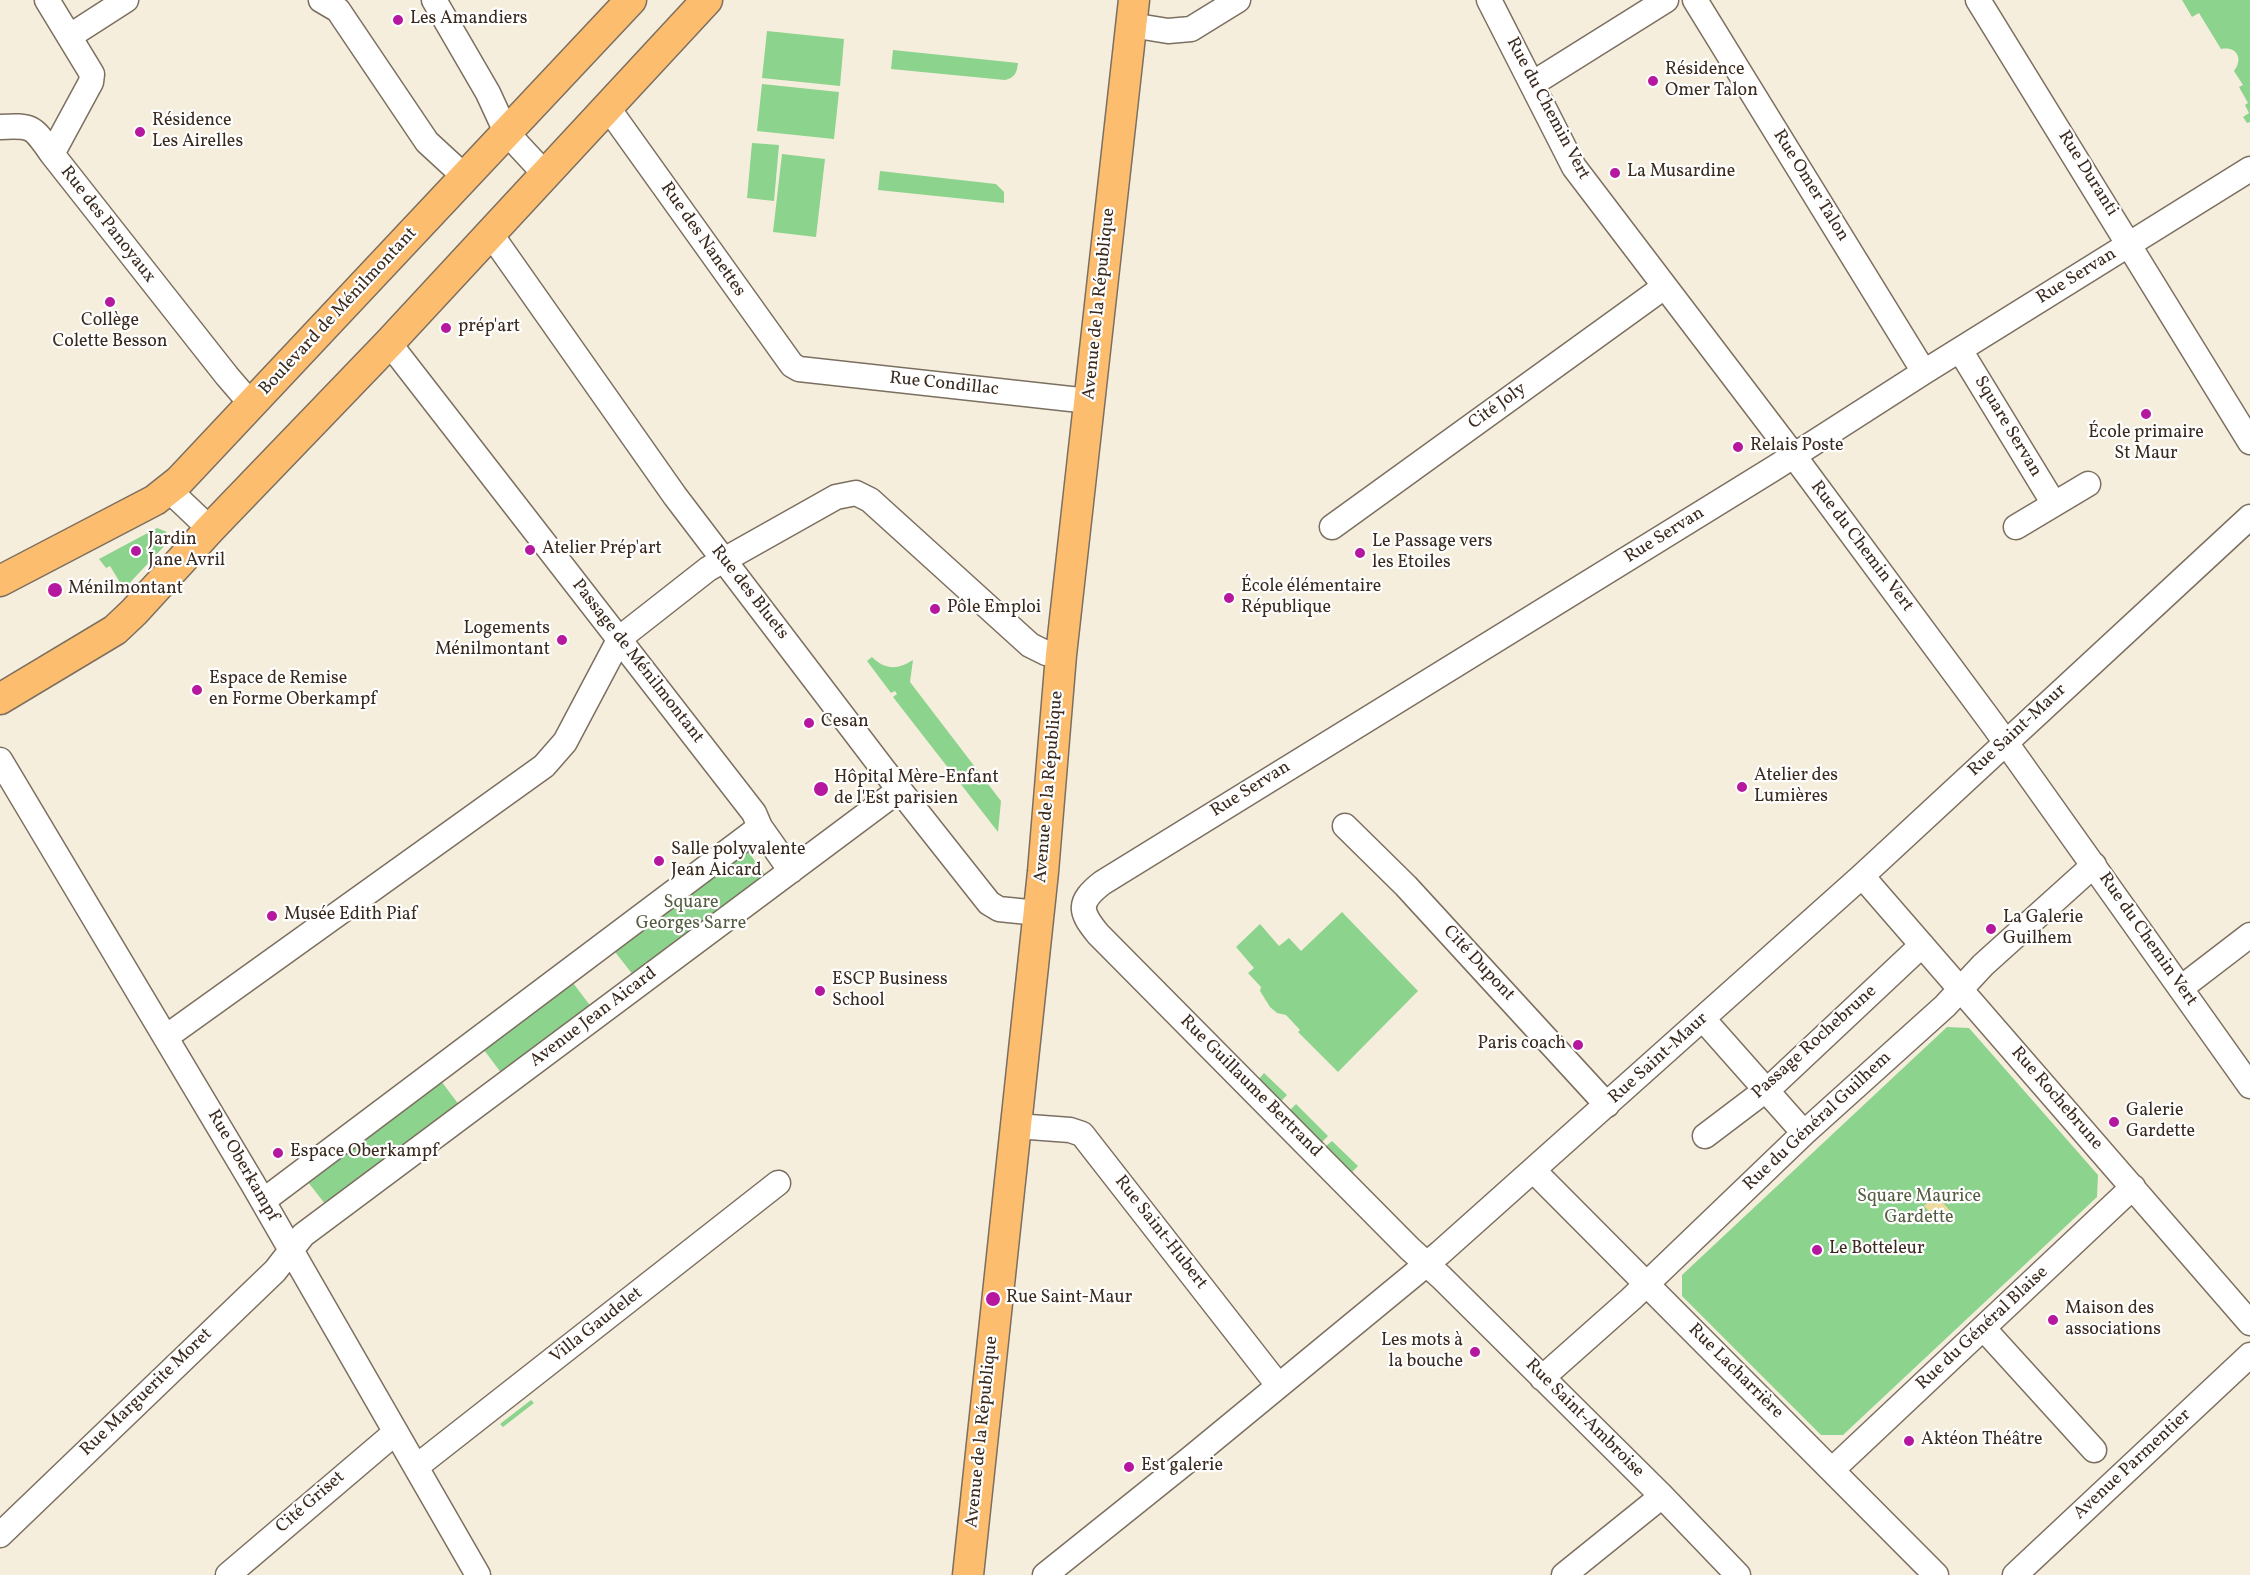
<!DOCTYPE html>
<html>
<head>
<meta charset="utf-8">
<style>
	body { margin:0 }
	canvas { display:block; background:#f6eedc }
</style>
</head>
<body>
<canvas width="2250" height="1575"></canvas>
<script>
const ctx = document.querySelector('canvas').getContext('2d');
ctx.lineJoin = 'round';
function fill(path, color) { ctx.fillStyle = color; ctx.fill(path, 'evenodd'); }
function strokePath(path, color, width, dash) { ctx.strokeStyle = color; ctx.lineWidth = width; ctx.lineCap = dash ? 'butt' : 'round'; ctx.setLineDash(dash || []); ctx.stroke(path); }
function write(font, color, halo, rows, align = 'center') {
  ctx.font = font + ' Vollkorn,serif'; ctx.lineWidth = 4.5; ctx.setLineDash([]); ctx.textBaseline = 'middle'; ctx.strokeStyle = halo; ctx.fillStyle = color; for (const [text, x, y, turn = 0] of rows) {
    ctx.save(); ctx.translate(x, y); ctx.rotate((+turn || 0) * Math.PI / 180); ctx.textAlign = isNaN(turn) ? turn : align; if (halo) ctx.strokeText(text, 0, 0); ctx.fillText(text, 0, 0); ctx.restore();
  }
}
const green = new Path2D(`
	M 2182,0 L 2250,0 L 2250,122 L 2247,123 L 2243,117 L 2249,113 L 2245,105 L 2248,103 L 2239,87 L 2243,85 L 2234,71 C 2244,58 2236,46 2221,49 L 2199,13 L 2192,17 Z
	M 767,31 L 844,39 L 840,86 L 762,78 Z
	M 893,50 L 1018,63 C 1017,72 1015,78 1005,80 L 891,69 Z
	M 762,84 L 839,92 L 834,139 L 757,131 Z
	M 752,143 L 779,145 L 774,201 L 747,198 Z
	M 782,154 L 825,159 L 816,237 L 773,232 Z
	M 880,171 L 996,184 L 1004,192 L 1004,203 L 878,190 Z
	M 157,528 L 167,532 L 167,543 L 124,589 L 110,566 L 106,568 L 99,559 Z
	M 872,657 C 885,670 898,670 913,660 L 910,682 L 1001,801 L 998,832 L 893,697 L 897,694 L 895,691 L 891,693 L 867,661 Z
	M 746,849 L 770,881 L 637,980 L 612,948 Z
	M 1342,912 L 1418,991 L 1338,1072 L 1298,1032 L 1300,1030 L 1286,1015 L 1277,1013 L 1270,1007 L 1260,991 L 1261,987 L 1248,973 L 1254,968 L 1236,947 L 1260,924 L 1279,946 L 1289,938 L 1301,951 Z
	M 570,979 L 595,1012 L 505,1078 L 481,1046 Z
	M 1947,1027 L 1969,1028 L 2098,1175 L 2097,1197 L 1843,1435 L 1821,1435 L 1682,1296 L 1682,1275 Z
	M 1264,1073 L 1287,1095 L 1281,1101 L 1259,1079 Z
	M 438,1077 L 463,1110 L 329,1209 L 304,1177 Z
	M 1296,1104 L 1328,1136 L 1322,1142 L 1290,1110 Z
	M 1332,1141 L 1358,1166 L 1352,1172 L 1326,1146 Z
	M 531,1400 L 534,1403 L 503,1427 L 500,1424 Z`);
const sand = new Path2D(`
	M 1936,1195 L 1953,1214 L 1942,1225 L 1924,1206 Z`);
const minor = new Path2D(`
	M 47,0 L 92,74 L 91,82 L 52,154 L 227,376 L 252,405
	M 321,0 L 338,10 L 427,142 L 465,177
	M 434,0 L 488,93 L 506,132 L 545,174
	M 1489,0 L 1574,167 L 1794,456 L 1994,726 L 2250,1086
	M 1695,0 L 1924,372
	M 1978,0 L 2250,442
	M 1131,25 L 1168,31 L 1191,29 L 1238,0
	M 70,36 L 126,0
	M 1532,84 L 1666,0
	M 608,108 L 792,365 L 799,369 L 1089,401
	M 0,127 C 34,125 33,127 52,154
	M 490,233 L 675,496 L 883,769 L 989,903 L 999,909 L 1038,913
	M 389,343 L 754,813 L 760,827 L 791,871
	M 1960,350 L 2054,504
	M 169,490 L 210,529
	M 1332,527 L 1664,287
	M 2016,527 L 2088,484
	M 0,760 L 253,1184 L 478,1575
	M 1345,826 L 1406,886 L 1607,1105
	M 1862,876 L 2250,1323
	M 2181,988 L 2250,935
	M 1703,1019 L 1804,1133
	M 166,1037 L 544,766 L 565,742 L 620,638 L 708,569 L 836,497 L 856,493 L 870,500 L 1030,645 L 1046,653 L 1061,655
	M 1016,1126 L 1070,1130 L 1082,1134 L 1278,1385
	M 1705,1136 L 1775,1083 L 1922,945
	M 1533,1170 L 1936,1575
	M 263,1201 L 760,827
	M 1984,1329 L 2094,1450
	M 1542,1378 L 1631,1299 L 1804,1133 L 1945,1006 L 1983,965 L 2094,865
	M 416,1467 L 778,1183
	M 1832,1470 L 2133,1187
	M 0,1535 L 275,1271 L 303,1235 L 899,790
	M 228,1575 L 396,1432
	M 1045,1575 L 1191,1458 L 1440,1253 L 1862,876 L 2250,517
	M 1564,1575 L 1662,1496
	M 1738,1575 L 1662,1496 L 1441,1277 L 1410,1249 L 1098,934 C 1079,911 1078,902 1102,883 L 1776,467 L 1924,372 L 2250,169
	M 2015,1575 L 2250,1355`);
const major = new Path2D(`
	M 0,581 L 155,500 L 179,481 L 631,0
	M 0,699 L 115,630 L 134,612 L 210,529 L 389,343 L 707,0
	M 968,1575 L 1043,872 L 1061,655 L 1134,0`);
const markers = [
	[398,20,6,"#b5179e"],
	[1653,81,6,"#b5179e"],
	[140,132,6,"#b5179e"],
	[1615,173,6,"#b5179e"],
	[110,302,6,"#b5179e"],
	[446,328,6,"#b5179e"],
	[2146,414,6,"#b5179e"],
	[1738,447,6,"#b5179e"],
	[530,550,6,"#b5179e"],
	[136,551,6,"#b5179e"],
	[1360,553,6,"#b5179e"],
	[55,590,8,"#b5179e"],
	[1229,598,6,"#b5179e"],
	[935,609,6,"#b5179e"],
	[562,640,6,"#b5179e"],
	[197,690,6,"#b5179e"],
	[809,723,6,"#b5179e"],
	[1742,787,6,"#b5179e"],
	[821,789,8,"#b5179e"],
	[659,861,6,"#b5179e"],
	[272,916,6,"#b5179e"],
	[1991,929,6,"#b5179e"],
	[820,991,6,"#b5179e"],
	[1578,1045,6,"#b5179e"],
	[2114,1122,6,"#b5179e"],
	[278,1153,6,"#b5179e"],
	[1817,1250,6,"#b5179e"],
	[993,1299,8,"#b5179e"],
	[2053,1320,6,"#b5179e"],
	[1475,1352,6,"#b5179e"],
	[1909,1441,6,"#b5179e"],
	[1129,1467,6,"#b5179e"]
];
const poiNames = [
	["Les Amandiers",410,20],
	["Résidence",1665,71],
	["Omer Talon",1665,92],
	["Résidence",152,122],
	["Les Airelles",152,143],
	["La Musardine",1627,173],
	["Collège",110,322,"center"],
	["Colette Besson",110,343,"center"],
	["prép'art",458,328],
	["École primaire",2146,434,"center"],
	["St Maur",2146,455,"center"],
	["Relais Poste",1750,447],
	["Jardin",148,541],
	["Jane Avril",148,562],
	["Le Passage vers",1372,543],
	["les Etoiles",1372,564],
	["Atelier Prép'art",542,550],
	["École élémentaire",1241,588],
	["République",1241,609],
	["Ménilmontant",68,590],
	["Pôle Emploi",947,609],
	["Logements",550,630,"right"],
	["Ménilmontant",550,651,"right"],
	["Espace de Remise",209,680],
	["en Forme Oberkampf",209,701],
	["Cesan",821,723],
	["Atelier des",1754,777],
	["Lumières",1754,798],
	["Hôpital Mère-Enfant",834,779],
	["de l'Est parisien",834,800],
	["Salle polyvalente",671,851],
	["Jean Aicard",671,872],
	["Musée Edith Piaf",284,916],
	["La Galerie",2003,919],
	["Guilhem",2003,940],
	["ESCP Business",832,981],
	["School",832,1002],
	["Paris coach",1566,1045,"right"],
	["Galerie",2126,1112],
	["Gardette",2126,1133],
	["Espace Oberkampf",290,1153],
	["Le Botteleur",1829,1250],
	["Rue Saint-Maur",1006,1299],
	["Maison des",2065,1310],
	["associations",2065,1331],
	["Les mots à",1463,1342,"right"],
	["la bouche",1463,1363,"right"],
	["Aktéon Théâtre",1921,1441],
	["Est galerie",1141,1467]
];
const streetNames = [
	["Rue du Chemin Vert",1547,109,62],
	["Rue Duranti",2087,174,58],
	["Rue Omer Talon",1810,186,58],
	["Rue des Panoyaux",107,225,52],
	["Rue des Nanettes",702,240,55],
	["Rue Servan",2077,277,-32],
	["Avenue de la République",1100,304,-84],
	["Boulevard de Ménilmontant",339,312,-47],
	["Rue Condillac",944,385,6],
	["Cité Joly",1498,407,-36],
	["Square Servan",2007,427,59],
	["Rue Servan",1665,536,-32],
	["Rue du Chemin Vert",1861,547,53],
	["Rue des Bluets",749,593,52],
	["Passage de Ménilmontant",637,662,52],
	["Rue Saint-Maur",2018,731,-43],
	["Avenue de la République",1050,787,-85],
	["Rue Servan",1251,790,-32],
	["Rue du Chemin Vert",2147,940,55],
	["Cité Dupont",1478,964,47],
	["Avenue Jean Aicard",594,1018,-37],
	["Passage Rochebrune",1815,1043,-42],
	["Rue Saint-Maur",1659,1059,-42],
	["Rue Guillaume Bertrand",1250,1087,45],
	["Rue Rochebrune",2056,1099,49],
	["Rue du Général Guilhem",1818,1122,-43],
	["Rue Oberkampf",242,1166,60],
	["Rue Saint-Hubert",1160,1233,52],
	["Villa Gaudelet",597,1326,-38],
	["Rue du Général Blaise",1983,1329,-43],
	["Rue Lacharrière",1735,1372,45],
	["Rue Marguerite Moret",147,1393,-44],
	["Rue Saint-Ambroise",1584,1419,45],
	["Avenue de la République",983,1432,-84],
	["Avenue Parmentier",2133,1465,-43],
	["Cité Griset",311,1503,-41]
];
const parkNames = [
	["Square",691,904],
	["Georges Sarre",691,925],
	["Square Maurice",1919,1198],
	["Gardette",1919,1219]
];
fill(green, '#8cd38d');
fill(sand, '#eeda9e');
strokePath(minor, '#7c6f60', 27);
strokePath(major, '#7c6f60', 33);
strokePath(minor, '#fff', 24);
strokePath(major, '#fcbd6f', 30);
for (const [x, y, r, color] of markers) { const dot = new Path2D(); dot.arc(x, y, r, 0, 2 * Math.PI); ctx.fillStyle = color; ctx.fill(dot); strokePath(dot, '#fff', 2); }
write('18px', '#3b2a1e', '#fff', poiNames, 'left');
write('18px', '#3b2a1e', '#fff', streetNames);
write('18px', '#535d3f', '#fff', parkNames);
</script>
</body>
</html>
